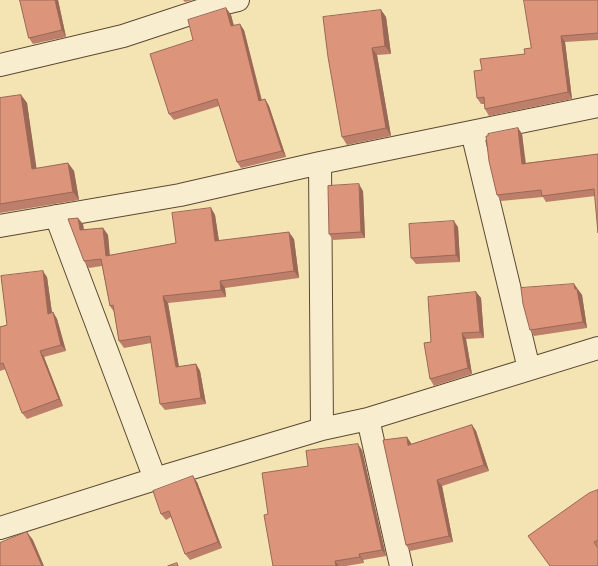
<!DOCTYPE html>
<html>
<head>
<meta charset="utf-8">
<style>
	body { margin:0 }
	canvas { display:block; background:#f4e4b3 }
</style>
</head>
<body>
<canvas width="598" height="566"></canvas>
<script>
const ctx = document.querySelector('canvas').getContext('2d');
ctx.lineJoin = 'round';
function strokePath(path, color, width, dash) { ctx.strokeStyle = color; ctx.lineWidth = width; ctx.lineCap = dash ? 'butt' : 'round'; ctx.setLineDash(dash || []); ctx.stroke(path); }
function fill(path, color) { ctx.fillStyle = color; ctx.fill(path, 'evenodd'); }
const minor = new Path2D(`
	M 0,65 L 123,36 L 217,5 L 238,0
	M 472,132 L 529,369
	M 320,163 L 322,429
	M 56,216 L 155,479
	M 0,226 L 180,195 L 320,163 L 598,106
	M 368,419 L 401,566
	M 0,528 L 155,479 L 322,429 L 368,419 L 598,348`);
const wall = new Path2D(`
	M 20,0 L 58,0 L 66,37 L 33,44 L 29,38 Z
	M 183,0 L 193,0 L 185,2 Z
	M 598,0 L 598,40 L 565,42 L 572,99 L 489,116 L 485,109 L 484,104 L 481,104 L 477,98 L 482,70 L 525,54 L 531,48 Z
	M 226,8 L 231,15 L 234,25 L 244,30 L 262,100 L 265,99 L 269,106 L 286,157 L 241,168 L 237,162 L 219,106 L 174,120 L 169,114 L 193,40 Z
	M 381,10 L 386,17 L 391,54 L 377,55 L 391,136 L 347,145 L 342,137 Z
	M 21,95 L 27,103 L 36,169 L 68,163 L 74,171 L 79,200 L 0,213 L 0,98 Z
	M 518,128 L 522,134 L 526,163 L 598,154 L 595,196 L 546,202 L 543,197 L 501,201 L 497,195 Z
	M 363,191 L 365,238 L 333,240 L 329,234 Z
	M 211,208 L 215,215 L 219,241 L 294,239 L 299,278 L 225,288 L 226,297 L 168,303 L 179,367 L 196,364 L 200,371 L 206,404 L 165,410 L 160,404 L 151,343 L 124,348 L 119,341 L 114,312 L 110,306 L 102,266 L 89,268 L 84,261 L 83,224 L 84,230 L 103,228 L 108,235 L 110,255 L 176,243 Z
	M 458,227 L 460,262 L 416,264 L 411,258 Z
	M 47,277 L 52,313 L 53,312 L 57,319 L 66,351 L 44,357 L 63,406 L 27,419 L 22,413 L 6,369 L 0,371 L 0,327 L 7,325 Z
	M 574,284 L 582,295 L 587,328 L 534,336 L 530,330 Z
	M 476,292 L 481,298 L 484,338 L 466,339 L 472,374 L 434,386 L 430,379 L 431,342 Z
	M 472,425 L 476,431 L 489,471 L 442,486 L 453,542 L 410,551 L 406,545 L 407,437 L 411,444 Z
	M 362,450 L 386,556 L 363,560 L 364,563 L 346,566 L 273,566 L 268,514 L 308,466 Z
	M 197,482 L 222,548 L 190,560 L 185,554 L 171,517 L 166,520 L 161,514 Z
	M 598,490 L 598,566 L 528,536 Z`);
const shadedWall = new Path2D(`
	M 55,0 L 58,0 L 66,37 L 62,30 Z
	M 226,8 L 231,15 L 235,32 L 231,26 Z
	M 381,10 L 386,17 L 391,54 L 385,46 Z
	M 240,24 L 244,30 L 263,107 L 259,101 Z
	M 561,36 L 565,42 L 572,99 L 568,92 Z
	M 372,48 L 377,55 L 391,136 L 386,128 Z
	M 21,95 L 27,103 L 38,178 L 32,169 Z
	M 265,99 L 269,106 L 286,157 L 282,151 Z
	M 518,128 L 522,134 L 526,170 L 522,164 Z
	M 68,163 L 74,171 L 79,200 L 73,192 Z
	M 359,184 L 363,191 L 365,238 L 361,232 Z
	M 211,208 L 215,215 L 220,248 L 215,241 Z
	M 78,218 L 83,224 L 85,237 L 80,230 Z
	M 454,221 L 458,227 L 460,262 L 456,255 Z
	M 103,228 L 108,235 L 110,263 L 106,256 Z
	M 289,232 L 294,239 L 299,278 L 294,271 Z
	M 43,271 L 47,277 L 53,320 L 48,314 Z
	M 220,281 L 225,288 L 226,297 L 221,290 Z
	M 574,284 L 582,295 L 587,328 L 583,322 Z
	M 476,292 L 481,298 L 484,338 L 480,332 Z
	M 163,296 L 168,303 L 180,374 L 176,367 Z
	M 53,312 L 57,319 L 66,351 L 61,345 Z
	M 462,333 L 466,339 L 472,374 L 468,368 Z
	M 40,351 L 44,357 L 63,406 L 59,399 Z
	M 196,364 L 200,371 L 206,404 L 201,398 Z
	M 472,425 L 476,431 L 489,471 L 484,465 Z
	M 407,437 L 411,443 L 412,451 L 408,445 Z
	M 358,444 L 362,450 L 386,556 L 382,550 Z
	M 193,476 L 197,482 L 222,548 L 218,542 Z
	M 437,480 L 442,486 L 453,542 L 449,536 Z
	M 27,532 L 33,540 L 44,566 L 42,566 Z
	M 359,554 L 363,560 L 364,563 L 360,557 Z
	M 335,561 L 339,566 L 336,566 Z`);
const building = new Path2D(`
	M 20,0 L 55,0 L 62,30 L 29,38 Z
	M 524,0 L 598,0 L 598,33 L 561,36 L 568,92 L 485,109 L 484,97 L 477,98 L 474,71 L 482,70 L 480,59 L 525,54 L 524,49 L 531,48 Z
	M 226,8 L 231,26 L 240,24 L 259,101 L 265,99 L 282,151 L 237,162 L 217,99 L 169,114 L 150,54 L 193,40 L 188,20 Z
	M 381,10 L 385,46 L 372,48 L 386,128 L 342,137 L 328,57 L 323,17 Z
	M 21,95 L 32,169 L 68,163 L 73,192 L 0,204 L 0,98 Z
	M 518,128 L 522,164 L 598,154 L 598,233 L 594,189 L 542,196 L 541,190 L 497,195 L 489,161 L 486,136 L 488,136 L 488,134 Z
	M 359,184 L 361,232 L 329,234 L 328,186 Z
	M 211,208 L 215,241 L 289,232 L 294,271 L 220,281 L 221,290 L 163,296 L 176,367 L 196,364 L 201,398 L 160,404 L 150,336 L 119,341 L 113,305 L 110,306 L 101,259 L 84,261 L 68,219 L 78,218 L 80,230 L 103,228 L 106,256 L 176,243 L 172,213 Z
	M 454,221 L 456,255 L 411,258 L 409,224 Z
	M 43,271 L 48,314 L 53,312 L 61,345 L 40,351 L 59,399 L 22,413 L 3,363 L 0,364 L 0,327 L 7,325 L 1,276 Z
	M 574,284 L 575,289 L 577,289 L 583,322 L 530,330 L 523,304 L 521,288 Z
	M 476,292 L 480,332 L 462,333 L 468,368 L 430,379 L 424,343 L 431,342 L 428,297 Z
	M 472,425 L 484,465 L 437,480 L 449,536 L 406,545 L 383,440 L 407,437 L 408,445 Z
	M 358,444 L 382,550 L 359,554 L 360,557 L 335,561 L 336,566 L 273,566 L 264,515 L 268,514 L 262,473 L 308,466 L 306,451 Z
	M 193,476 L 218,542 L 185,554 L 169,511 L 161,514 L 153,491 Z
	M 598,490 L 598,540 L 594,542 L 598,548 L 598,566 L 550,566 L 528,536 L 589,493 Z
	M 27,532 L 42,566 L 0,566 L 0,543 Z
	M 177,563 L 178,566 L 168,566 Z`);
strokePath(minor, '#5c4933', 24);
strokePath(minor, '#f8edce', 22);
fill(wall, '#bd7f6a');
fill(shadedWall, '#9a6856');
fill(building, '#dc947b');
strokePath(building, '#9a6856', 1);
</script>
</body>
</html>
